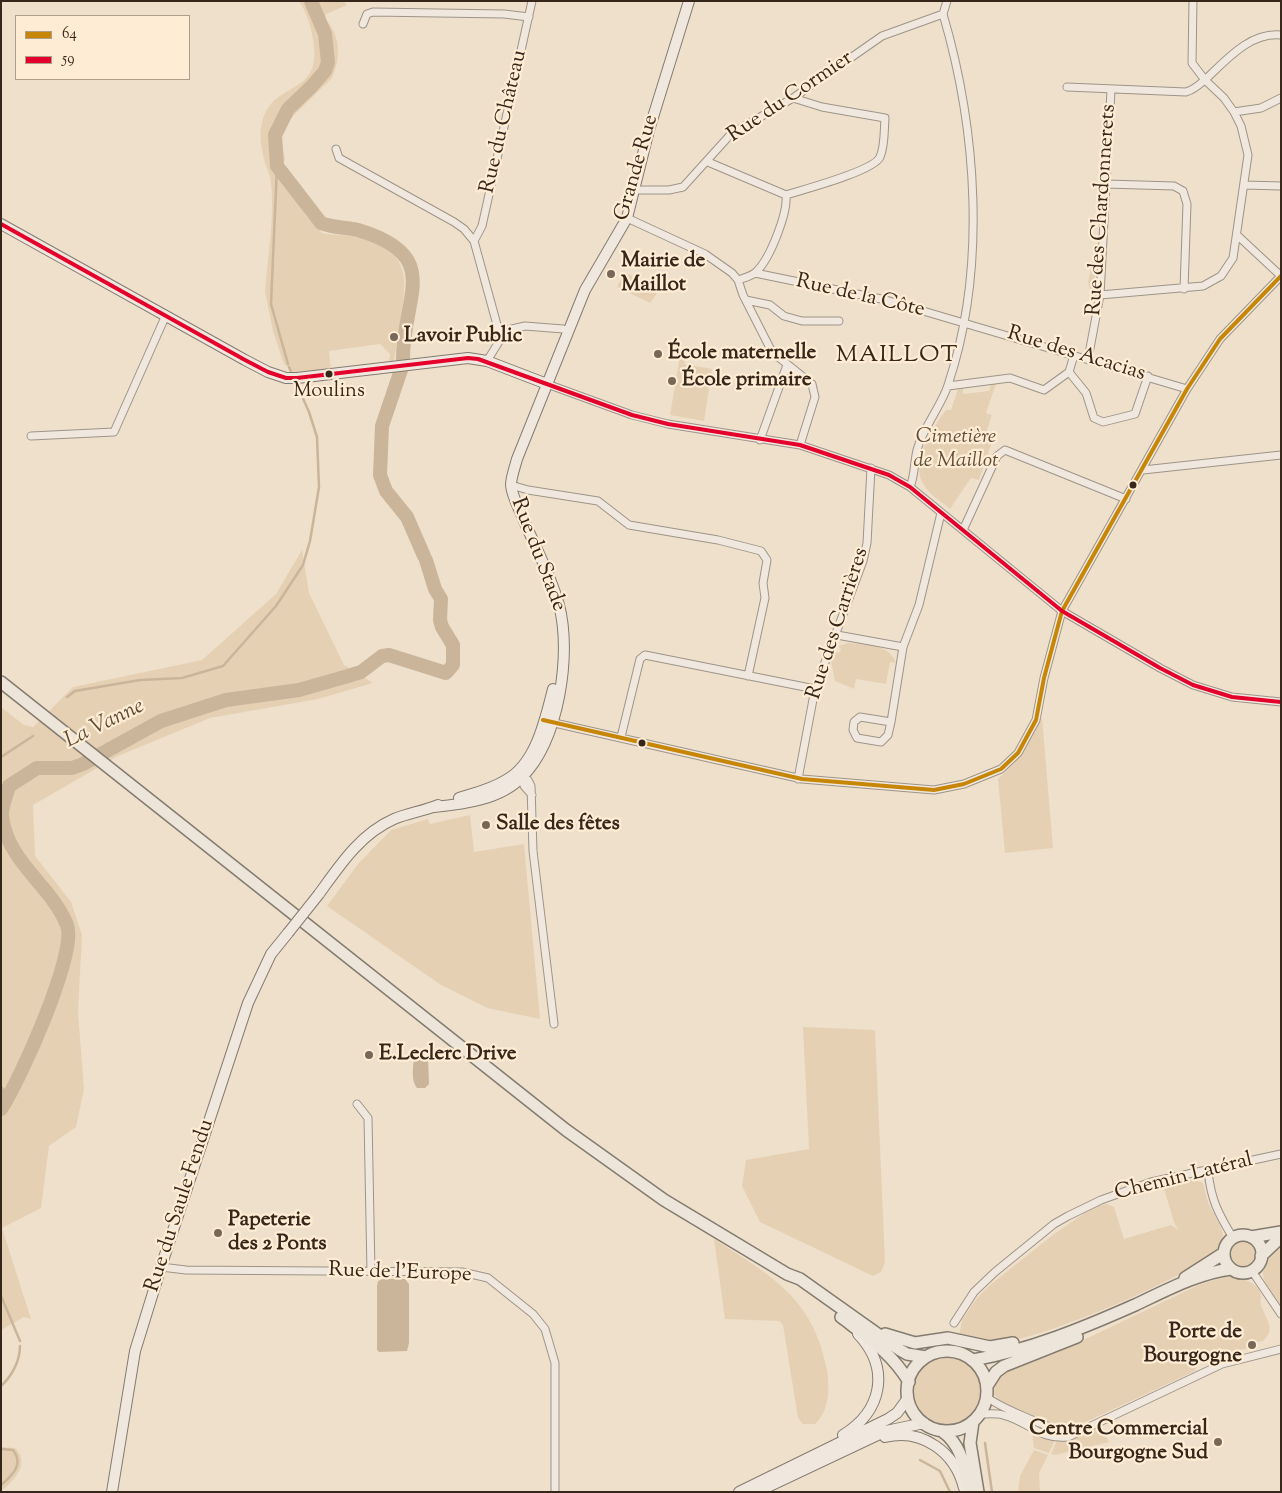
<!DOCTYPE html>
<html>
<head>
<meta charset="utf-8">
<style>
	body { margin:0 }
	#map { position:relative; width:1282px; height:1493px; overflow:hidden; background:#efe0cc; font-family:"Sorts Mill Goudy",serif }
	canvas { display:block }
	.frame { position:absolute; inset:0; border:2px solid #36271a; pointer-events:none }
	.legend { position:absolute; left:15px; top:15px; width:175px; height:65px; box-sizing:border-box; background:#feedd4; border:1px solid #ae9e8a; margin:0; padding:6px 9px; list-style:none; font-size:15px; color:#36271a }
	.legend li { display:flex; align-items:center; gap:10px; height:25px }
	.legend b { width:25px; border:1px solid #ae9e8a }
</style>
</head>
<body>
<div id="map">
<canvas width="1282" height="1493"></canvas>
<div class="frame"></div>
<ul class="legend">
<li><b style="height:6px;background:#c78606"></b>64</li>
<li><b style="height:6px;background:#e4002b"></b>59</li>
</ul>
</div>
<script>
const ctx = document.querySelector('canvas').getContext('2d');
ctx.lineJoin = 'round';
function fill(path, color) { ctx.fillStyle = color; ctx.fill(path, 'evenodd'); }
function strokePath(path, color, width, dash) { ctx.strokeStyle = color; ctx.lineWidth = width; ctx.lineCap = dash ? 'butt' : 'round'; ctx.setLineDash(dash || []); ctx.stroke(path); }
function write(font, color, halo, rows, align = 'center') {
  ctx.font = font + ' "Sorts Mill Goudy",serif'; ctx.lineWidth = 4.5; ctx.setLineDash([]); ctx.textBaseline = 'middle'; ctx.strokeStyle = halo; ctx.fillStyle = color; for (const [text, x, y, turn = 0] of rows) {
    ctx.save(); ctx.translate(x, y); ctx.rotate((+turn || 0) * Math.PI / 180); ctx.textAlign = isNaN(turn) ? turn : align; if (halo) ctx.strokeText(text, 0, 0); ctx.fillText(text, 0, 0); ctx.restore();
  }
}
const green = new Path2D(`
	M 299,1 L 343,1 L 347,5 L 326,14 L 325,19 C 341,35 341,59 332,78 L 289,120 L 283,132 L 281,140 L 285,159 L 279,175 L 307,217 L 322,233 C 335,236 349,234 363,238 C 408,253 408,275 401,316 C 398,331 396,347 394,362 L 389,363 L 390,354 L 380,344 L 329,351 L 331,370 L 296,374 L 284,364 L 273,331 L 265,292 C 267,263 272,234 272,205 C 272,195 272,180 268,171 C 262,154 257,134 264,116 C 277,81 323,95 313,40 C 311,26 307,13 299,1 Z
	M 1096,260 L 1097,262 L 1092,297 L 1088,282 L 1092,262 Z
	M 625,272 L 658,292 L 650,303 L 617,287 Z
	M 680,356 L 685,357 L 684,364 L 712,369 L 704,421 L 670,415 Z
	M 963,384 L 963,394 L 989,391 L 991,384 L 996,384 L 986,413 L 992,415 L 985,436 L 993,439 L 979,480 L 971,478 L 950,509 C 942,502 930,495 924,485 C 909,463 933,427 946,410 L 951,410 L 958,389 Z
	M 302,550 L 309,593 L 344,665 L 373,683 L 318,699 L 210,718 L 118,756 L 33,805 L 35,856 L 71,902 L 82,935 L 78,1012 L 84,1089 L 76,1127 L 49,1146 L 41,1208 L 2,1228 L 31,1319 L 24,1317 L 1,1330 L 1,707 L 24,725 L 33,727 L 73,687 L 202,660 L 276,594 Z
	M 848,643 C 865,645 889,643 896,663 L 890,662 L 886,684 L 856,679 L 854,689 L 835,681 L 831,661 L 835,652 L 839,653 L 841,649 L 838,646 Z
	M 1042,718 L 1053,848 L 1005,853 L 998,779 L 1013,764 Z
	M 470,815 L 474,852 L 524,844 L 540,1019 L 487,1008 L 441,985 L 327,906 L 358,864 L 391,830 L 428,819 L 430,824 Z
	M 803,1027 L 875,1030 L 885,1262 L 881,1272 L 873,1276 L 760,1222 L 742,1186 L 746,1160 L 809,1149 Z
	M 1194,1179 L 1203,1183 C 1205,1189 1206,1196 1208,1202 C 1212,1213 1225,1228 1223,1240 C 1215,1270 1031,1343 997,1343 C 985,1343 971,1338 959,1336 L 962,1320 L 977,1298 L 990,1285 L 1054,1234 L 1085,1213 L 1100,1205 L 1107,1204 L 1114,1207 L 1124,1239 L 1171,1225 L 1178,1230 L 1174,1222 L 1164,1189 L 1166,1186 Z
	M 714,1239 C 771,1276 813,1297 827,1370 C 830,1389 829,1411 815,1424 L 803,1424 L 798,1418 L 783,1325 L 779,1321 L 725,1319 Z
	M1229 1254a14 14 0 1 1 28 0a14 14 0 1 1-28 0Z
	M 1281,1245 L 1281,1307 C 1262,1278 1252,1271 1281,1245 Z
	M 1226,1277 C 1238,1276 1261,1282 1261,1297 C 1261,1300 1260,1302 1261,1305 C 1265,1318 1277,1329 1263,1341 C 1256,1342 1252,1345 1245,1349 L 1228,1353 L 1229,1357 L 1219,1355 L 1197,1365 L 1195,1371 L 1075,1427 L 1059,1428 L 1001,1403 L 994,1394 L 995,1381 L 1003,1372 L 1052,1355 L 1203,1283 Z
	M913 1391a35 35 0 1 1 70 0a35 35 0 1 1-70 0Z
	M 1095,1428 L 1103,1430 L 1109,1442 L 1055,1455 L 1051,1454 L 1057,1440 Z
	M 1032,1432 L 1055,1440 L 1049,1453 L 1034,1448 Z
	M 1,1447 L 15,1448 C 31,1464 14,1481 1,1491 Z
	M 1034,1450 L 1048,1455 L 1039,1473 L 1040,1492 L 1018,1492 L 1020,1476 Z`);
const water = new Path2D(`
	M 420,1055 L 428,1057 L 429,1084 L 425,1088 L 417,1088 C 411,1081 413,1067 414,1058 Z
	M 383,1279 L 405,1279 L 409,1284 L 409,1343 L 407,1351 L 379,1352 L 377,1350 L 377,1286 L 378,1281 Z`);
const stream = new Path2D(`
	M 277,166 L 271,304 L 288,364
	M 289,367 L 292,374
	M 67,697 L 75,691 L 140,680 L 182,678 L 223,666 L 276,606 L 303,565 L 310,541 L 319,487 L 317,437 L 309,412 L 297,385
	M 1,757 L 33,736
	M 1,1296 L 20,1341
	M 1,1386 C 12,1376 20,1361 20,1346
	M 985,1443 L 992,1492
	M 1,1449 L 13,1450 C 24,1464 13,1475 1,1485
	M 920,1460 L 940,1471 L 950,1492`);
const canal = new Path2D(`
	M 1,1091 L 8,1098`);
const river = new Path2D(`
	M 311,1 L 325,34 L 328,62 L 325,71 L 312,86 L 288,109 L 275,135 L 277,166 L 321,223 C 333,228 346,227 358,230 C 445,256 402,297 403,360
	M 401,370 L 382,426 L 380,475 L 386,491 L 407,517 L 424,556
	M 1,1109 C 19,1083 78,952 67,925 C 51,885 7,862 2,816 C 1,807 7,795 9,786 L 37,768 L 72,768 L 83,764 L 161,721 L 226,700 L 299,690 L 348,676 L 361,672 L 382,656 L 389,655 L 446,673 L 453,665 L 453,645 L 442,627 L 440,620 L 441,599 L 435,589 L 426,560`);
const street = new Path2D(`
	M 363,24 L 367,14 L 373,12 L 504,14 L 529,17
	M 1067,87 L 1186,92 C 1196,89 1201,83 1208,77 C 1228,58 1251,32 1281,35
	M 1234,112 L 1261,108 L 1281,98
	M 336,149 L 339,158 L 454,222 L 464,229 L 474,241 L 499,332 L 500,340 L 487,361
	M 708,162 L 786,195 C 788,213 770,259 756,272 C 752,276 744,278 738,280
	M 1106,184 L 1174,186 L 1183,191 L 1187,204 L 1184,289
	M 1245,185 L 1281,186
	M 636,190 L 669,190 L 683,187 L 731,134 L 793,98 L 882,36 L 943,14 L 947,1
	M 786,195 C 802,190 874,171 880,157 C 885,146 884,130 885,118 L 822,107 L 793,98
	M 627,218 L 705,254 L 732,273 L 738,280 L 743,295 L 772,352 L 812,384 L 815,397 L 800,445
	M 1237,235 L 1281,276
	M 474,241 L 482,226 L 532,1
	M 755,273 L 886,300 L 1187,389
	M 1100,295 L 1203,286 L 1221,276 L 1233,258 L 1248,155 L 1241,126 L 1234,112 L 1224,98 L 1205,80 L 1192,63 L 1193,1
	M 746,300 L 770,305 L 784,316 L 802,321 L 839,321
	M 499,332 L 525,326 L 563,329 L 568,331
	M 1088,359 L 1100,295 L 1111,90
	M 1069,372 L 1074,355
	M 547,384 L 632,415 L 668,424 L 800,445 L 889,475 L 910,487 L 1062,611 L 1160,668 L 1193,685 L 1232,697 L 1281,702
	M 948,386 L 1010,378 L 1044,390 L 1069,372 L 1086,393 L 1094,418 L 1103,422 L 1135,414 L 1148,376
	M 31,436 L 114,432 L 166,315
	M 760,440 L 787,365
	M 1143,470 L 1281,455
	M 511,485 L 528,490 L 598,501 L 629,525 L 718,540 L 761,551 L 767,560 L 763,583 L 765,598 L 748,676
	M 910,487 C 915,475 914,462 917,450 C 923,427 941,407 948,385 C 987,269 977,130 943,14
	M 963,530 L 997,456 L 1005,450 L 1126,499
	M 837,635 L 903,647
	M 550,722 L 802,779 L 934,790 L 964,784 L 1001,769 L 1018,753 L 1036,720 L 1044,678 L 1062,611 L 1187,389 L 1220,339 L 1281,276
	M 891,722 L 888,735 L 881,742 L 857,738 L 853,730 L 854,722 L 860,717 L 891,722 L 903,647 L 919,605 L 941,513
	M 621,737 L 640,659 L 645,655 L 815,689
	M 521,774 L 524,786 L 532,795
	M 522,777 L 528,780 L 531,786 L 533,851 L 554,1024
	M 798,779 L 815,689 L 863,561 L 867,543 L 871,468
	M 357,1104 L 368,1118 L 371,1272
	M 1208,1171 C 1211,1200 1218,1213 1233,1238
	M 161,1267 L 186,1270 L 462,1272 L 488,1278 L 533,1314 L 545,1329 L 555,1363 L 555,1492
	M 1252,1271 L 1281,1314
	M 954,1323 L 974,1292 L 995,1272 L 1054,1224 L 1068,1216 L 1101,1200 L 1151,1182 L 1281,1154
	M 987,1397 C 997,1406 1049,1428 1063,1431 C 1068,1432 1073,1431 1079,1430
	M 980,1414 C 987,1414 996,1413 1003,1415 C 1029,1421 1038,1440 1068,1437 L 1222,1364 L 1281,1349`);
const secondary = new Path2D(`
	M 1,224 L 245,360 L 268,372 L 286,378 L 297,378 L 468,358 L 487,361 L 547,384
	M 459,798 C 475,793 492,789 506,780 C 536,764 545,720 553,689
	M 434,807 C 463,804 500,800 522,777 C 559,740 572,654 559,605 C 551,576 536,548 524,521 C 520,510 512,497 511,485 C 511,477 515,467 517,459 L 585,290 L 627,218 L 649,130 L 689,1
	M 319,894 C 340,865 360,834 394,819 C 408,813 424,811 438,805
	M 843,1435 C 882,1411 891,1369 858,1334
	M 885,1437 C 922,1428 955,1452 964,1488
	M 112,1492 L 135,1351 L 161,1267 L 248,1003 L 271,954 L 288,933
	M 739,1492 L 888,1419 L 897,1413 L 908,1398
	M 757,1492 L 886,1431 L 924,1423`);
const primary = new Path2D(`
	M 1,682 L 566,1130 L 664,1200 L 787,1274 L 800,1279 L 900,1350 L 907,1354 L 926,1357
	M1224 1254a19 19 0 1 1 38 0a19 19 0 1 1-38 0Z
	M 1251,1237 L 1281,1232
	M 1261,1256 L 1281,1237
	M 1185,1278 L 1224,1253
	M 841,1317 C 867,1337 892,1353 909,1382
	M 885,1334 L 915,1343 L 948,1338 L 990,1347 L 1013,1343
	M907 1391a40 40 0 1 1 80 0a40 40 0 1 1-80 0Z
	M 973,1360 C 1030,1350 1083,1328 1135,1305 C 1165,1291 1198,1273 1231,1269
	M 987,1386 L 996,1372 L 1004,1366 L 1077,1337
	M 973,1422 L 970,1443 L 978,1492
	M 942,1431 C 963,1446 964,1468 969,1492`);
const secondaryBridge = new Path2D(`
	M 288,933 L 319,894`);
const bus1 = new Path2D(`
	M 543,720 L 802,779 L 934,790 L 964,784 L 1001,769 L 1018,753 L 1036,720 L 1044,678 L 1062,611 L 1187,389 L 1220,339 L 1281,276`);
const bus2 = new Path2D(`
	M 1,224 L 245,360 L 268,372 L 286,378 L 297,378 L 468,358 L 478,359 L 632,415 L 668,424 L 800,445 L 889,475 L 910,487 L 1062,611 L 1160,668 L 1193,685 L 1232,697 L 1281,702`);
const markers = [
	[611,274,5,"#776858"],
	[394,337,5,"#776858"],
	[658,354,5,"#776858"],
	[329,374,4.5,"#36271a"],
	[672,381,5,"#776858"],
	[1133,485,4.5,"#36271a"],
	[642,743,4.5,"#36271a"],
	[486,825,5,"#776858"],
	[369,1055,5,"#776858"],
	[218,1233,5,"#776858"],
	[1252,1345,5,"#776858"],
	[1218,1442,5,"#776858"]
];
const busNames = [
	["Moulins",329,393]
];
const streetNames = [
	["Rue du Cormier",791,98,-34],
	["Rue du Château",505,122,-77],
	["Grande Rue",638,168,-74],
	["Rue des Chardonnerets",1103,210,-86],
	["Rue de la Côte",860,297,13],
	["Rue des Acacias",1076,355,17],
	["Rue du Stade",537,555,69],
	["Rue des Carrières",839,624,-72],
	["Chemin Latéral",1184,1178,-14],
	["Rue du Saule Fendu",181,1206,-72],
	["Rue de l'Europe",400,1274,2]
];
const poiNames = [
	["Mairie de",621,262],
	["Maillot",621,286],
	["Lavoir Public",404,337],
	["École maternelle",668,354],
	["École primaire",682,381],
	["Salle des fêtes",496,825],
	["E.Leclerc Drive",379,1055],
	["Papeterie",228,1221],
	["des 2 Ponts",228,1245],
	["Porte de",1242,1333,"right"],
	["Bourgogne",1242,1357,"right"],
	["Centre Commercial",1208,1430,"right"],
	["Bourgogne Sud",1208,1454,"right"]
];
const parkNames = [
	["Cimetière",956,438],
	["de Maillot",956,462]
];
const waterNames = [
	["La Vanne",105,725,-26]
];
const quarterNames = [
	["MAILLOT",897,357]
];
fill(green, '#e5d0b4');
fill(water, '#cab59b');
strokePath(stream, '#cab59b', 2.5);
strokePath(canal, '#cab59b', 8);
strokePath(river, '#cab59b', 14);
strokePath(street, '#9e9487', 9);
strokePath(secondary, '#847b6f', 12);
strokePath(primary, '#847b6f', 14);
strokePath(street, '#f0e8df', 7);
strokePath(secondary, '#f0e8df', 10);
strokePath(primary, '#ede5da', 11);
strokePath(secondaryBridge, '#847b6f', 12, []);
strokePath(secondaryBridge, '#f0e8df', 10);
strokePath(bus1, '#c78606', 4);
strokePath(bus2, '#e4002b', 4);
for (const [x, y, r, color] of markers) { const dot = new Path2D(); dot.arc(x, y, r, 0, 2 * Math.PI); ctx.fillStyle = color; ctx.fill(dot); strokePath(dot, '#feedd4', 2); }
write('20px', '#36271a', '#feedd4', busNames);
write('21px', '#36271a', '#feedd4', streetNames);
write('bold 21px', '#36271a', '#feedd4', poiNames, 'left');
write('italic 21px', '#604e3c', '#feedd4', parkNames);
write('italic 22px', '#5e4c3a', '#feedd4', waterNames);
ctx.letterSpacing = '1px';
write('24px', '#36271a', '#feedd4', quarterNames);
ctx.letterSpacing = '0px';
</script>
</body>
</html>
